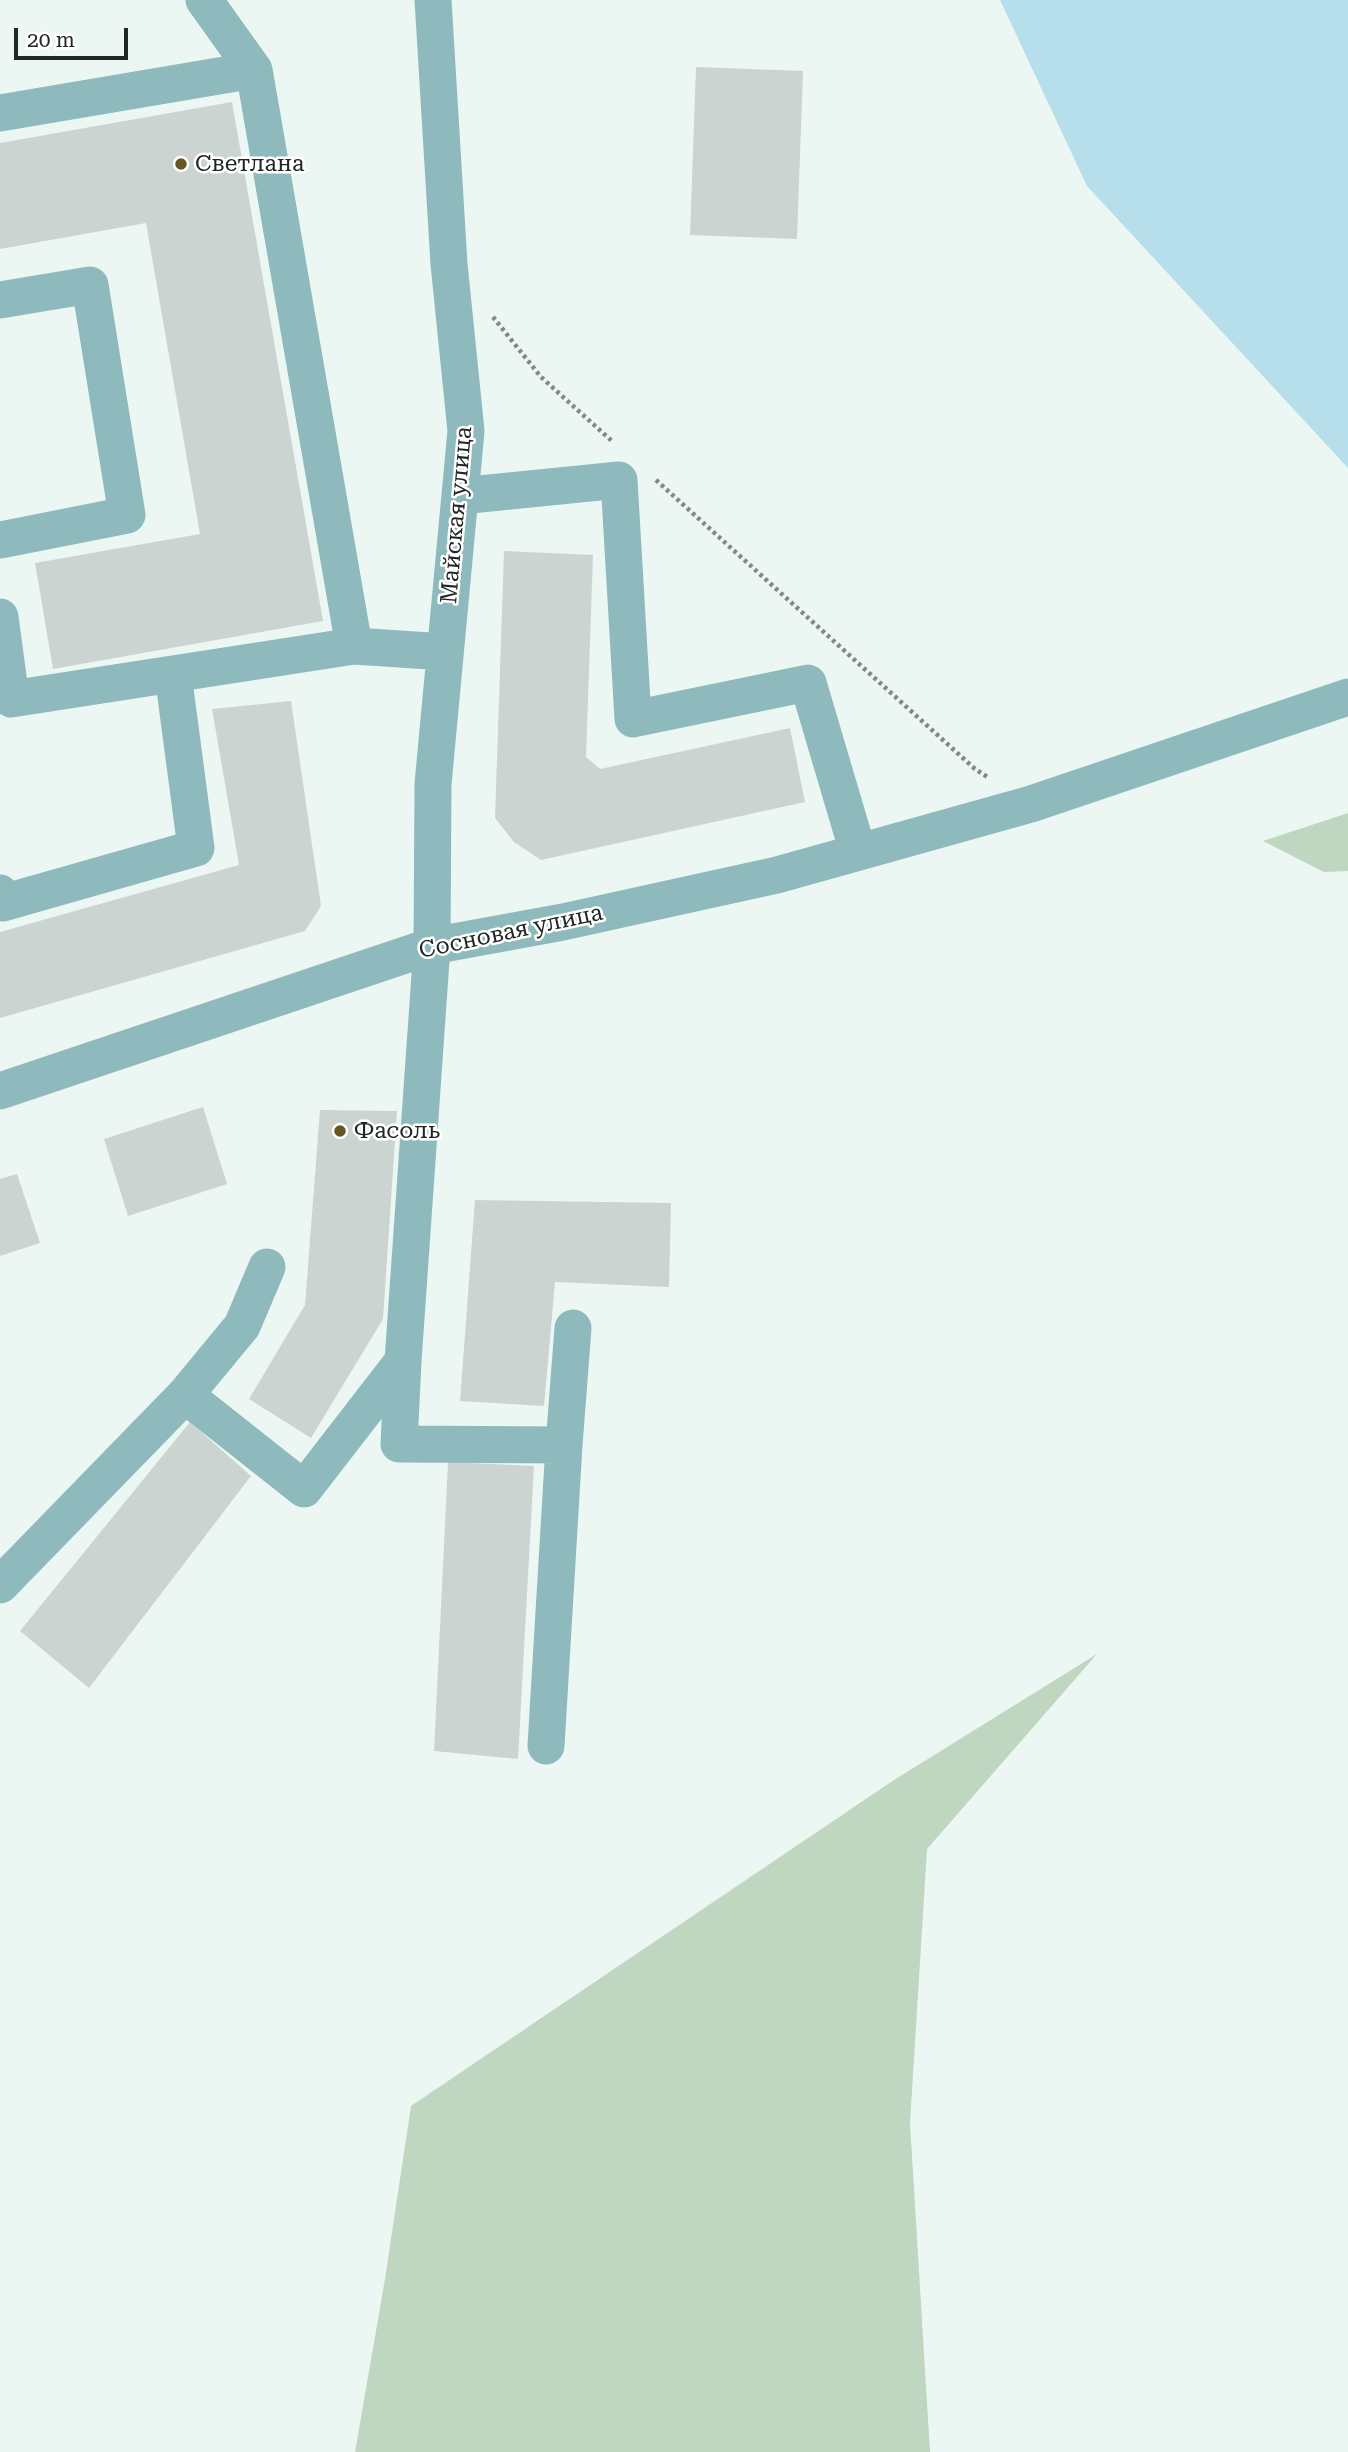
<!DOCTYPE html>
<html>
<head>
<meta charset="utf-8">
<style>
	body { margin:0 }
	#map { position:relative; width:1348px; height:2452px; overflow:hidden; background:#ecf7f4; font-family:"Roboto Serif",serif }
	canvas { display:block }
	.scale { position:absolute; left:14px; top:28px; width:114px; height:32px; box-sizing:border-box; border:4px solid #212524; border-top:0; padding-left:9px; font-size:21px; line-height:24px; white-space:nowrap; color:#212524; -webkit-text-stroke:5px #fff; paint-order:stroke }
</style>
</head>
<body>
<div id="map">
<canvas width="1348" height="2452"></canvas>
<div class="scale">20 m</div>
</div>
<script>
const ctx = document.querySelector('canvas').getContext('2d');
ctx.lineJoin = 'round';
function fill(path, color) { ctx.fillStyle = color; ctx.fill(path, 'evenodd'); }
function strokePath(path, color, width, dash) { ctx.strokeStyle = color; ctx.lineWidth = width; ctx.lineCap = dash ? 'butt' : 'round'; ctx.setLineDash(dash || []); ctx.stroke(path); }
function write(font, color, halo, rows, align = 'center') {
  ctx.font = font + ' "Roboto Serif",serif'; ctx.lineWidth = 5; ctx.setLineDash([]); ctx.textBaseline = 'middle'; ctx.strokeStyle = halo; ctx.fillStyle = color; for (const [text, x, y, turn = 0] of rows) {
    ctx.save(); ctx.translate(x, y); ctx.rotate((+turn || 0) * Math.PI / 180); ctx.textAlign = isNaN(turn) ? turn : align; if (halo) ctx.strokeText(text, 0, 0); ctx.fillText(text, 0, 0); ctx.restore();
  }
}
const green = new Path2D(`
	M 1348,813 L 1348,871 L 1324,872 L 1263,841 Z
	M 1097,1654 L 927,1849 L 910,2123 L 930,2452 L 355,2452 L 385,2279 L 411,2106 L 894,1780 Z`);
const water = new Path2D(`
	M 1000,0 L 1348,0 L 1348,468 L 1087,186 Z`);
const building = new Path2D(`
	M 696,67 L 803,71 L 797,239 L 690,235 Z
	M 232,102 L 323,621 L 53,669 L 35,563 L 200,534 L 146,223 L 0,249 L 0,143 Z
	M 504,551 L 593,555 L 586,757 L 600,769 L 790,728 L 805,802 L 541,860 L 514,842 L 495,818 Z
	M 291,701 L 321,906 L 305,931 L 0,1018 L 0,932 L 239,865 L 212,709 Z
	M 203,1107 L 227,1184 L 128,1216 L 104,1139 Z
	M 320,1110 L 397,1111 L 383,1319 L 311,1438 L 249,1399 L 305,1305 Z
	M 17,1174 L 40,1243 L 0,1256 L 0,1179 Z
	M 475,1200 L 671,1203 L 669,1287 L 555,1282 L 544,1406 L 460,1401 Z
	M 190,1422 L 251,1476 L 89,1688 L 20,1631 Z
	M 448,1462 L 534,1466 L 518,1759 L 434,1751 Z`);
const path = new Path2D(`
	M 493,317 L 541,377 L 613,442
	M 656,480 L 975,769 L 989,778`);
const minor = new Path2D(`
	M 0,113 L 254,70 L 204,0
	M 0,300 L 90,285 L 127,515 L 0,540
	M 460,496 L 619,480 L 633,719 L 808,683 L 858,852
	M 0,617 L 11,699 L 354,646 L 254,70
	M 354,646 L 445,652
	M 0,893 L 3,903 L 196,848 L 173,674
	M 0,1091 L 432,946 L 563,922 L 777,875 L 1031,804 L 1348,697
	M 403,1361 L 399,1444 L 564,1445 L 546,1746
	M 185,1395 L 242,1326 L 267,1267
	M 564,1445 L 573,1328
	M 0,1585 L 185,1395 L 304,1489 L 403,1361 L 432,946 L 433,784 L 466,431 L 449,264 L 433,0`);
const markers = [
	[181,164,7,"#665624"],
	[340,1131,7,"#665624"]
];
const poiNames = [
	["Светлана",195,164],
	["Фасоль",354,1131]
];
const streetNames = [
	["Майская улица",457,515,-85],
	["Сосновая улица",511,932,-12]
];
fill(green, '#bfd6c0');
fill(water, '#b7deeb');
fill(building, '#cbd4d0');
strokePath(path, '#818887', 4.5, [3.5, 3.5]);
strokePath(minor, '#8ebabe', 37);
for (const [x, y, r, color] of markers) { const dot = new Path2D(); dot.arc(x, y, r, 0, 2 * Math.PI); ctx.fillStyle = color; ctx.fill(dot); strokePath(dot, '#fff', 2.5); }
write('23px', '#212524', '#fff', poiNames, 'left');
write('23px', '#212524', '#fff', streetNames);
</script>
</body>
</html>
